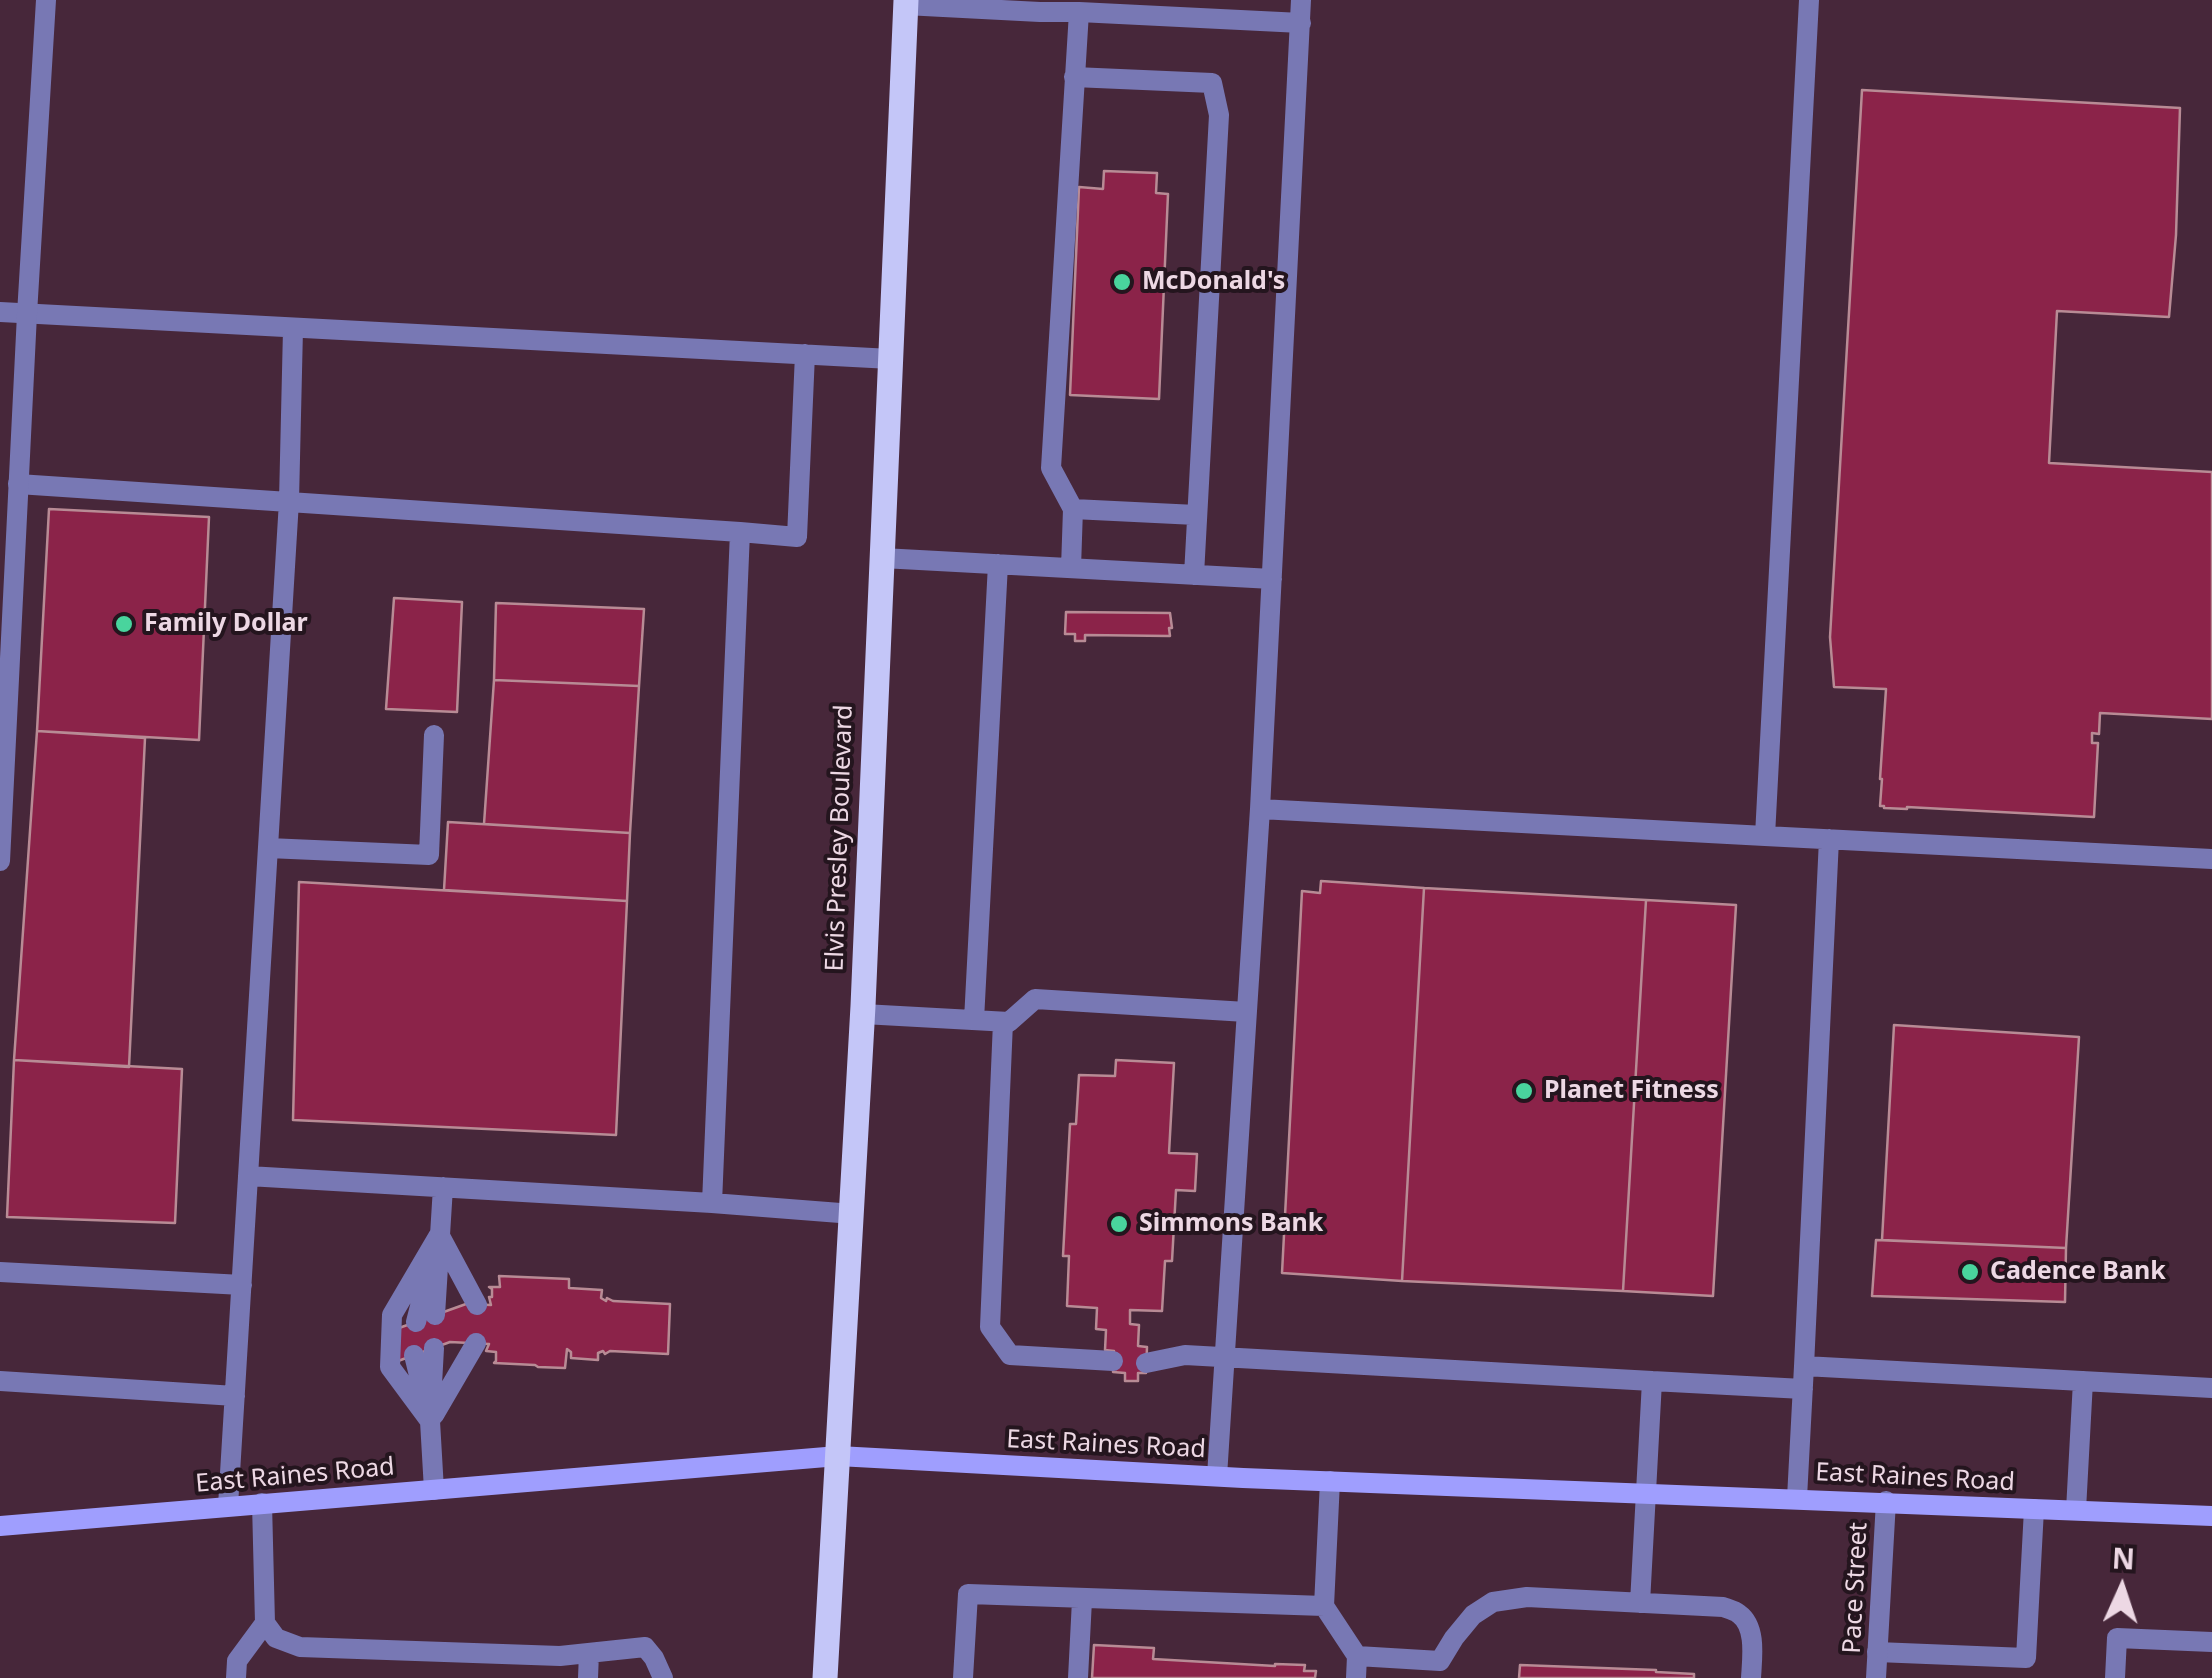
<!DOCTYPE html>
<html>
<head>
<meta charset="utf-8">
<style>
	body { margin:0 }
	#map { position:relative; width:2212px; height:1678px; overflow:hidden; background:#47273a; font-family:"Noto Sans",sans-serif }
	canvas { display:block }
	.north { position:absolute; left:2072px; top:1538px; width:100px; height:100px; -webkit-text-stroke:8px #24151e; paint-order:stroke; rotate:3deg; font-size:28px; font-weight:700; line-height:40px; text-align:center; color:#edd8e4 }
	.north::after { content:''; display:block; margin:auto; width:35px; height:45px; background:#edd8e4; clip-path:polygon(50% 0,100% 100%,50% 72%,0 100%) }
</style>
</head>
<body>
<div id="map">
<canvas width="2212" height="1678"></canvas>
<div class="north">N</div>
</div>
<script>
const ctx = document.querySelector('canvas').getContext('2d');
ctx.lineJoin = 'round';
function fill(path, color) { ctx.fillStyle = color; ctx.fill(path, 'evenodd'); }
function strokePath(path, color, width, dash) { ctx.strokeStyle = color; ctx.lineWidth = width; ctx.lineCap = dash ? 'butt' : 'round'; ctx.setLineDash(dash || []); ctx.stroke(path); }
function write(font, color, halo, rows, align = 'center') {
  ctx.font = font + ' "Noto Sans",sans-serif'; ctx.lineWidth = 8; ctx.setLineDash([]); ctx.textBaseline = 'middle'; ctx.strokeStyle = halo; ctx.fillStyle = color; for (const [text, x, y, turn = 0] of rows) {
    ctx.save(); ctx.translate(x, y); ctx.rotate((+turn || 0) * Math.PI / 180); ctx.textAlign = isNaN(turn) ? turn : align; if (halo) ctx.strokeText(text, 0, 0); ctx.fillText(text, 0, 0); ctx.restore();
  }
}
const building = new Path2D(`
	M 1862,90 L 2180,108 L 2176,235 L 2169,317 L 2057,311 L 2049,463 L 2212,472 L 2212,719 L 2100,713 L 2099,734 L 2092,733 L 2092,743 L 2098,743 L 2094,817 L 1907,807 L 1907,809 L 1884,808 L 1884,806 L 1880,806 L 1882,779 L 1880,779 L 1886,689 L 1834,687 L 1830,637 Z
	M 1104,171 L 1157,173 L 1156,193 L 1168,194 L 1159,399 L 1070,395 L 1079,187 L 1103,189 Z
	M 49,509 L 209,517 L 199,740 L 37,731 Z
	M 394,598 L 462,602 L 457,712 L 386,709 Z
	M 496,603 L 644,609 L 639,686 L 494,680 Z
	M 1066,612 L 1170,613 L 1172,628 L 1169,628 L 1170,636 L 1085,635 L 1085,641 L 1075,641 L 1075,634 L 1065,634 Z
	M 494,680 L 639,686 L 630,833 L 484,824 Z
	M 37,731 L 145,738 L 129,1067 L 14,1060 Z
	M 448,822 L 630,833 L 627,901 L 444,890 Z
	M 1321,881 L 1424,888 L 1402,1281 L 1282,1273 L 1302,891 L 1320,893 Z
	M 299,882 L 627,901 L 616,1135 L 293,1120 Z
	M 1424,888 L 1646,900 L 1623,1291 L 1402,1281 Z
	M 1646,900 L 1736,905 L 1713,1296 L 1623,1291 Z
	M 1894,1025 L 2079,1037 L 2066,1248 L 1882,1240 Z
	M 14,1060 L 182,1069 L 175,1223 L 7,1217 Z
	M 1116,1060 L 1174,1063 L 1169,1153 L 1197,1154 L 1195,1191 L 1176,1190 L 1172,1261 L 1165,1261 L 1162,1311 L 1130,1310 L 1130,1324 L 1139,1325 L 1138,1346 L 1147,1347 L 1146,1373 L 1138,1373 L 1138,1381 L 1125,1381 L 1125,1373 L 1113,1372 L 1114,1351 L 1105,1350 L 1106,1330 L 1096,1329 L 1097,1308 L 1067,1306 L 1069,1256 L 1063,1256 L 1070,1124 L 1076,1124 L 1079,1075 L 1115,1076 Z
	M 1876,1240 L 2066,1248 L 2065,1302 L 1872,1296 Z
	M 499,1276 L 569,1279 L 569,1288 L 602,1290 L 601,1298 L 606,1301 L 607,1298 L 613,1301 L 670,1304 L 668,1354 L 610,1351 L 605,1354 L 603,1351 L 598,1353 L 598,1360 L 571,1358 L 571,1352 L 567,1349 L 565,1368 L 538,1367 L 535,1365 L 494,1363 L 496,1361 L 496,1352 L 486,1351 L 489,1344 L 450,1342 L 398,1361 L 399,1328 L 466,1304 L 491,1305 L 489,1297 L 492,1297 L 492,1289 L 489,1287 L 500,1287 Z
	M 1094,1645 L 1154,1648 L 1153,1659 L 1275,1666 L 1275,1664 L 1305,1665 L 1304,1671 L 1316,1671 L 1315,1678 L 1092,1678 Z
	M 1520,1665 L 1656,1670 L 1656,1672 L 1694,1674 L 1694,1678 L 1519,1678 Z`);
const lane = new Path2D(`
	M 1809,0 L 1765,836 L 2212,859
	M 905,5 L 1040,12 L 1079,12 L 1051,468 L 1073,509 L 1071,568
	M 1079,12 L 1301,23
	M 1074,77 L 1212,83 L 1219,115 L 1194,575
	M 0,312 L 891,359
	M 18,484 L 740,532 L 712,1203 L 248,1176
	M 1073,509 L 1196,515
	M 740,532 L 797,537 L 805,354
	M 882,558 L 1272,579
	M 1260,809 L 1765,836
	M 268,848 L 429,855 L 434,735
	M 863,1014 L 1009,1022 L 1035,999 L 1246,1012
	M 974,1020 L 998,564
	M 1003,1022 L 990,1327 L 1010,1355 L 1113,1361
	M 712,1203 L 853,1214
	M 440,1236 L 477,1305
	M 0,1272 L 242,1285
	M 435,1315 L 443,1187
	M 416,1322 L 428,1275
	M 434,1348 L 430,1421 L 434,1490
	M 414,1355 L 425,1400
	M 1146,1363 L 1185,1355 L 1652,1381
	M 1804,1366 L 1829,839
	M 0,1381 L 235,1396
	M 434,1415 L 476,1343
	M 430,1421 L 390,1367 L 392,1315 L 439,1235
	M 1217,1476 L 1260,809 L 1301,0
	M 1330,1481 L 1324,1606 L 1357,1656 L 1356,1678
	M 1797,1498 L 1804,1366 L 2212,1388
	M 262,1503 L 265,1623 L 276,1638 L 300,1647 L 560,1656 L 645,1647 L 654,1658 L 663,1678
	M 228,1506 L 289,501 L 293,329
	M 2076,1510 L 2083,1381
	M 1640,1603 L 1652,1381 L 1803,1389
	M 1877,1652 L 2026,1658 L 2034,1509
	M 1357,1656 L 1440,1661 L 1454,1638 L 1473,1615 L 1493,1602 L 1527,1597 L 1723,1607 C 1728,1609 1734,1610 1739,1614 C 1757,1627 1752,1659 1751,1678
	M 236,1678 L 237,1661 L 265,1623
	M 588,1678 L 589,1653
	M 963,1678 L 968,1594 L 1324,1606
	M 1078,1678 L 1082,1600
	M 2115,1678 L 2117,1638 L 2212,1642`);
const street = new Path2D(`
	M 0,861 L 27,314 L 46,0
	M 1876,1678 L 1886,1501`);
const secondary = new Path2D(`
	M 0,1526 L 838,1456 L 1243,1478 L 2212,1516`);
const primary = new Path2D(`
	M 825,1678 L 863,1006 L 906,0`);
const markers = [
	[1122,282,10,"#49d49d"],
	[124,624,10,"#49d49d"],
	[1524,1091,10,"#49d49d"],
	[1119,1224,10,"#49d49d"],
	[1970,1272,10,"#49d49d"]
];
const poiNames = [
	["McDonald's",1142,282],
	["Family Dollar",144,624],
	["Planet Fitness",1544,1091],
	["Simmons Bank",1139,1224],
	["Cadence Bank",1990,1272]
];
const streetNames = [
	["Elvis Presley Boulevard",840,838,-88],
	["East Raines Road",1106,1445,3],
	["East Raines Road",295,1476,-5],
	["East Raines Road",1915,1478,3],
	["Pace Street",1856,1588,-87]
];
fill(building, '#8b2349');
strokePath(building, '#b88b95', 2.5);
strokePath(lane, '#7878b4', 20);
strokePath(street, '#7878b4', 20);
strokePath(secondary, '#9f9efe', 20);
strokePath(primary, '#c4c6f8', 25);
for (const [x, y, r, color] of markers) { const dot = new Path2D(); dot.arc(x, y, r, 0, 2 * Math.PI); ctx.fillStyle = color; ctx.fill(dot); strokePath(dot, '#24151e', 4); }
write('bold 25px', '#edd8e4', '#24151e', poiNames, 'left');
write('25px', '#edd8e4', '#24151e', streetNames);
</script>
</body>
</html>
